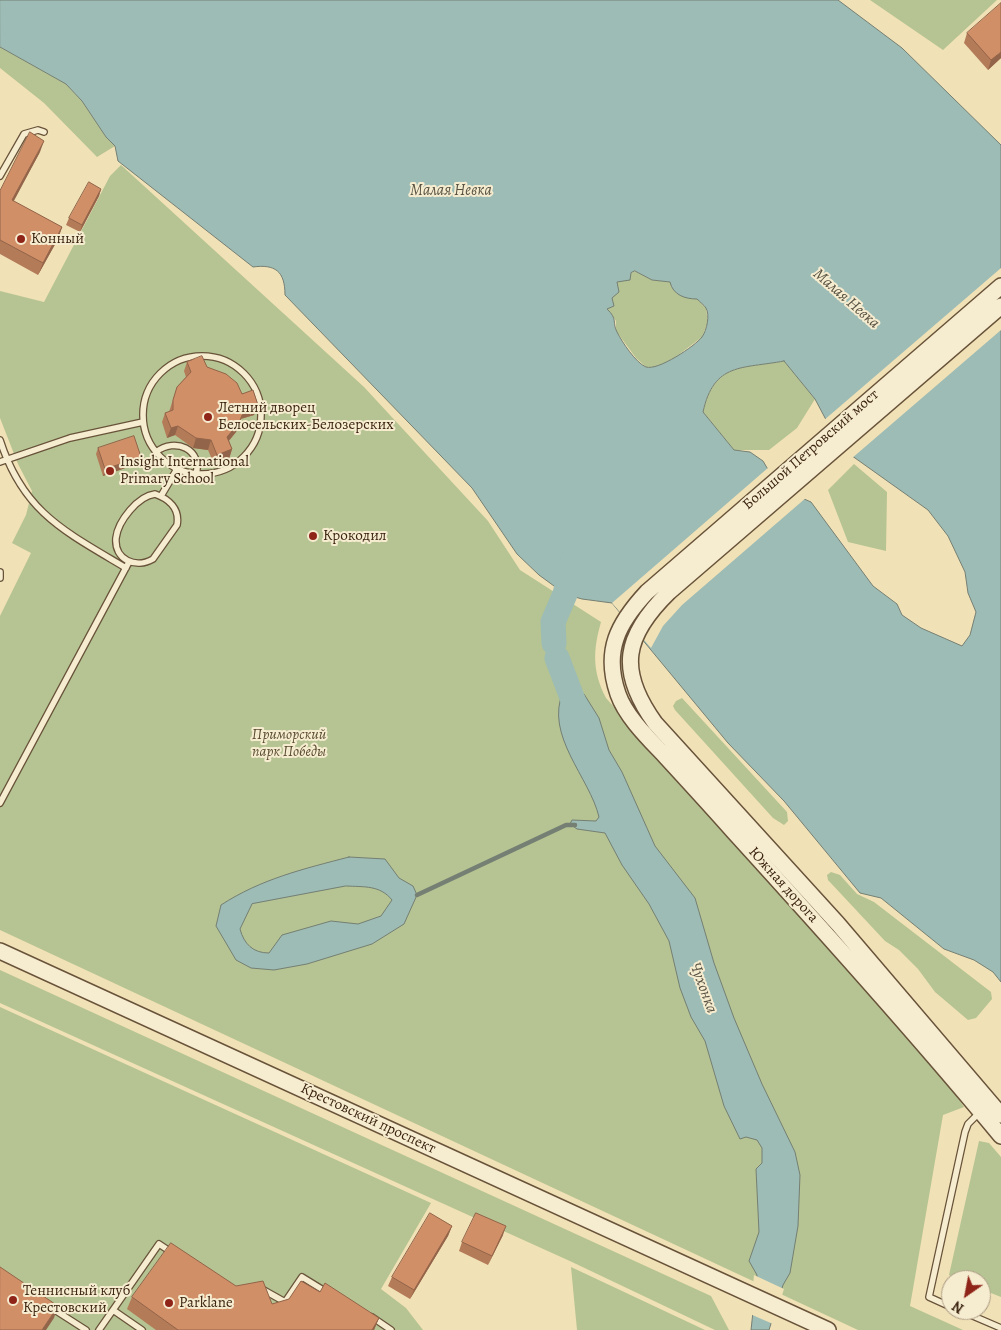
<!DOCTYPE html>
<html>
<head>
<meta charset="utf-8">
<style>
	body { margin:0 }
	#map { position:relative; width:1001px; height:1330px; overflow:hidden; background:#f1e1b6; font-family:Alegreya,serif }
	canvas { display:block }
	.north { position:absolute; left:941px; top:1270px; width:50px; height:50px; box-sizing:border-box; background:#f6ecd0; border:1px solid #ab9c84; border-radius:50%; rotate:213deg; font-size:14px; font-weight:700; line-height:20px; text-align:center; color:#3b2411 }
	.north::after { content:''; display:block; margin:auto; width:18px; height:22px; background:#8f2418; clip-path:polygon(50% 0,100% 100%,50% 72%,0 100%) }
</style>
</head>
<body>
<div id="map">
<canvas width="1001" height="1330"></canvas>
<div class="north">N</div>
</div>
<script>
const ctx = document.querySelector('canvas').getContext('2d');
ctx.lineJoin = 'round';
function fill(path, color) { ctx.fillStyle = color; ctx.fill(path, 'evenodd'); }
function strokePath(path, color, width, dash) { ctx.strokeStyle = color; ctx.lineWidth = width; ctx.lineCap = dash ? 'butt' : 'round'; ctx.setLineDash(dash || []); ctx.stroke(path); }
function write(font, color, halo, rows, align = 'center') {
  ctx.font = font + ' Alegreya,serif'; ctx.lineWidth = 4; ctx.setLineDash([]); ctx.textBaseline = 'middle'; ctx.strokeStyle = halo; ctx.fillStyle = color; for (const [text, x, y, turn = 0] of rows) {
    ctx.save(); ctx.translate(x, y); ctx.rotate((+turn || 0) * Math.PI / 180); ctx.textAlign = isNaN(turn) ? turn : align; if (halo) ctx.strokeText(text, 0, 0); ctx.fillText(text, 0, 0); ctx.restore();
  }
}
const green = new Path2D(`
	M 870,0 L 997,0 L 943,50 Z
	M 0,47 L 66,84 L 82,101 L 106,137 L 115,146 L 97,157 L 44,103 L 0,68 Z
	M 121,165 L 364,387 L 488,521 L 520,570 L 601,622 C 593,650 592,671 606,698 L 951,1087 L 964,1107 L 943,1115 L 910,1306 L 963,1330 L 858,1330 L 0,930 L 0,616 L 31,553 L 12,543 L 26,515 L 32,491 L 18,464 L 0,418 L 0,291 L 44,302 L 110,176 Z
	M 635,271 L 652,280 L 670,282 L 697,299 L 706,308 L 708,322 L 702,337 L 673,359 L 654,368 L 646,367 L 636,358 L 616,331 L 616,321 L 607,309 L 617,282 Z
	M 784,361 L 815,399 L 797,428 L 769,450 L 734,450 L 703,412 C 715,362 742,369 784,361 Z
	M 854,464 L 887,492 L 886,551 L 848,542 L 828,490 Z
	M 682,698 L 787,812 L 788,821 L 784,825 L 773,818 L 675,710 L 673,706 L 676,701 Z
	M 831,872 L 840,875 L 857,894 L 874,902 L 991,992 L 992,999 L 976,1018 L 968,1020 L 935,992 L 918,969 L 899,950 L 885,941 L 828,880 L 827,875 Z
	M 0,970 L 711,1296 L 729,1330 L 715,1330 L 572,1262 L 0,1003 Z
	M 0,1007 L 431,1203 L 381,1289 L 406,1308 L 423,1330 L 0,1330 Z
	M 979,1141 L 989,1143 L 1001,1157 L 1001,1297 L 981,1289 L 981,1280 L 959,1280 L 949,1275 Z
	M 571,1267 L 705,1330 L 577,1330 Z`);
const water = new Path2D(`
	M 0,0 L 838,0 L 902,48 L 1001,145 L 1001,982 L 993,972 L 974,960 L 944,949 L 881,898 L 860,893 L 784,801 L 728,743 L 612,603 L 582,599 L 565,594 L 539,575 L 517,554 L 472,488 L 285,295 C 285,271 275,264 253,267 L 118,161 L 115,146 L 106,137 L 82,101 L 66,84 L 0,47 ZM 635,271 L 652,280 L 670,282 C 673,295 685,299 697,299 C 700,302 704,305 706,308 C 710,315 707,330 702,337 C 695,346 658,371 646,367 C 636,363 622,342 617,332 C 612,323 618,319 607,309 L 614,306 L 612,298 L 619,292 L 617,282 L 630,280 L 631,273 ZM 784,361 L 815,399 L 841,448 L 928,510 L 948,536 L 965,572 L 968,593 L 976,612 L 970,635 L 962,646 L 921,628 L 902,615 L 897,604 L 873,586 L 811,502 L 779,488 L 763,461 L 750,452 L 734,450 L 703,412 C 714,362 742,369 784,361 Z
	M 569,690 L 584,694 L 599,718 L 609,750 L 622,772 L 655,846 L 695,898 L 714,963 L 734,1018 L 762,1084 L 795,1152 L 800,1175 L 798,1226 L 790,1273 L 783,1285 L 769,1330 L 751,1330 L 757,1275 L 749,1261 L 759,1232 L 756,1169 L 762,1163 L 762,1148 L 757,1140 L 746,1137 L 740,1139 L 724,1106 L 705,1041 L 691,1017 L 680,988 L 669,941 L 649,904 L 622,865 L 605,833 L 577,829 L 570,824 L 572,820 L 596,821 L 599,817 C 590,778 544,735 563,692 Z
	M 349,857 L 385,859 L 399,878 L 413,886 L 417,895 L 404,924 L 372,944 L 307,964 L 274,970 L 251,968 L 236,960 L 216,926 L 221,905 C 261,879 303,869 349,857 ZM 346,886 C 364,887 380,885 392,900 L 381,916 L 358,924 L 331,921 L 282,935 L 269,953 C 253,953 244,944 240,929 L 252,904 Z`);
const pier = new Path2D(`
	M 1001,268 L 1001,330 L 851,459 L 839,450 L 823,421 Z
	M 769,467 L 780,486 L 807,497 L 682,605 L 663,626 L 651,648 L 612,603 Z
	M 754,1275 L 784,1289 L 773,1324 L 750,1314 Z`);
const stream = new Path2D(`
	M 417,895 L 566,825 L 575,825`);
const river = new Path2D(`
	M 554,643 L 553,622 L 565,594 L 573,561
	M 557,658 L 581,721`);
const service = new Path2D(`
	M 0,176 L 24,134 L 38,130 L 44,132
	M143 415a59 59 0 1 1 118 0a59 59 0 1 1-118 0Z
	M 0,440 C 23,512 64,531 126,568
	M 156,452 C 175,437 203,449 196,475
	M 0,462 L 70,438 L 143,422
	M 155,494 C 169,499 180,509 177,525 L 153,559 C 136,569 114,560 116,538 C 118,521 138,496 155,494 Z
	M 161,496 L 177,469
	M 0,572 L 0,578
	M 0,803 L 129,562
	M 260,1288 L 285,1302 L 302,1277 L 328,1293
	M 50,1307 L 86,1330
	M 951,1307 L 929,1297 L 965,1132 L 968,1124 L 980,1112
	M 113,1310 L 142,1330
	M 959,1310 L 1001,1328
	M 372,1317 L 391,1330
	M 99,1330 L 159,1244 L 171,1252`);
const tertiary = new Path2D(`
	M 1001,286 L 647,592 C 618,623 603,651 618,694 C 626,717 649,739 666,757 C 689,782 712,807 734,832 C 825,932 915,1032 1001,1136
	M 1001,306 L 669,592 C 624,636 617,670 655,723 L 838,924 L 1001,1115
	M 0,951 L 828,1330`);
const wall = new Path2D(`
	M 967,33 L 1001,58 L 988,70 L 964,43 Z
	M 40,152 L 13,201 L 62,227 L 58,239 L 38,275 L 0,254 L 0,191 Z
	M 101,189 L 99,196 L 80,232 L 66,225 L 69,218 Z
	M 187,362 L 207,367 L 258,405 L 254,415 L 241,419 L 236,432 L 229,441 L 232,449 L 229,459 L 214,464 L 208,450 L 193,448 L 175,435 L 167,438 L 162,422 L 165,413 L 169,412 L 177,387 L 186,377 L 184,371 Z
	M 98,448 L 141,457 L 139,463 L 103,476 L 96,454 Z
	M 452,1226 L 448,1236 L 410,1299 L 388,1286 L 392,1277 Z
	M 503,1235 L 488,1265 L 459,1251 L 462,1242 Z
	M 236,1286 L 272,1304 L 320,1292 L 379,1318 L 374,1330 L 156,1330 L 127,1309 L 132,1297 Z`);
const shadedWall = new Path2D(`
	M 1001,52 L 1001,58 L 988,70 L 991,60 Z
	M 44,141 L 40,152 L 8,212 L 12,200 Z
	M 101,189 L 99,196 L 80,232 L 82,225 Z
	M 62,227 L 58,239 L 38,275 L 43,263 Z
	M 258,405 L 254,415 L 240,419 L 244,410 Z
	M 239,423 L 236,432 L 224,446 L 227,437 Z
	M 178,426 L 175,435 L 167,438 L 171,428 Z
	M 196,438 L 211,440 L 208,450 L 193,448 Z
	M 232,449 L 229,459 L 214,464 L 217,455 Z
	M 141,457 L 139,463 L 103,476 L 105,469 Z
	M 452,1226 L 448,1236 L 410,1299 L 414,1290 Z
	M 506,1226 L 503,1235 L 488,1265 L 492,1256 Z
	M 58,1306 L 54,1318 L 46,1330 L 42,1330 Z
	M 379,1318 L 374,1330 L 372,1330 Z`);
const building = new Path2D(`
	M 1001,3 L 1001,52 L 991,60 L 967,33 Z
	M 30,132 L 44,141 L 12,200 L 62,227 L 43,263 L 0,240 L 0,191 Z
	M 89,182 L 101,189 L 82,225 L 69,218 Z
	M 202,356 L 207,367 L 226,374 L 237,383 L 242,394 L 253,390 L 258,405 L 244,410 L 239,423 L 227,437 L 232,449 L 217,455 L 211,440 L 196,438 L 178,426 L 171,428 L 165,413 L 173,410 L 173,400 L 177,387 L 191,372 L 187,362 Z
	M 134,436 L 141,457 L 105,469 L 98,448 Z
	M 430,1213 L 452,1226 L 414,1290 L 392,1277 Z
	M 476,1213 L 506,1226 L 492,1256 L 462,1242 Z
	M 171,1243 L 236,1286 L 263,1281 L 272,1304 L 289,1299 L 301,1281 L 320,1292 L 325,1283 L 379,1318 L 372,1330 L 178,1330 L 132,1297 Z
	M 0,1267 L 58,1306 L 42,1330 L 0,1330 Z`);
const markers = [
	[21,239,5,"#8f2418"],
	[208,417,5,"#8f2418"],
	[110,471,5,"#8f2418"],
	[313,536,5,"#8f2418"],
	[13,1300,5,"#8f2418"],
	[169,1303,5,"#8f2418"]
];
const poiNames = [
	["Конный",31,239],
	["Летний дворец",218,408],
	["Белосельских-Белозерских",218,425],
	["Insight International",120,462],
	["Primary School",120,479],
	["Крокодил",323,536],
	["Теннисный клуб",23,1291],
	["Крестовский",23,1308],
	["Parklane",179,1303]
];
const streetNames = [
	["Большой Петровский мост",811,450,-41],
	["Южная дорога",783,885,48],
	["Крестовский проспект",368,1119,25]
];
const parkNames = [
	["Приморский",289,735],
	["парк Победы",289,752]
];
const waterNames = [
	["Малая Невка",451,191],
	["Малая Невка",846,299,41],
	["Чухонка",703,988,70]
];
fill(green, '#b5c492');
fill(water, '#9cbcb5');
strokePath(water, '#757f73', 1);
fill(pier, '#f1e1b6');
strokePath(stream, '#757f73', 4.5);
strokePath(river, '#9cbcb5', 25);
strokePath(service, '#68533a', 8);
strokePath(tertiary, '#68533a', 18);
strokePath(service, '#f6ecd0', 5.5);
strokePath(tertiary, '#f6ecd0', 15);
fill(wall, '#b47b59');
fill(shadedWall, '#926449');
fill(building, '#d18f68');
strokePath(building, '#926449', 1);
for (const [x, y, r, color] of markers) { const dot = new Path2D(); dot.arc(x, y, r, 0, 2 * Math.PI); ctx.fillStyle = color; ctx.fill(dot); strokePath(dot, '#f6ecd0', 2); }
write('15px', '#3b2411', '#f6ecd0', poiNames, 'left');
write('15px', '#3b2411', '#f6ecd0', streetNames);
write('italic 15px', '#5a4c31', '#f6ecd0', parkNames);
write('italic 16px', '#585242', '#f6ecd0', waterNames);
</script>
</body>
</html>
